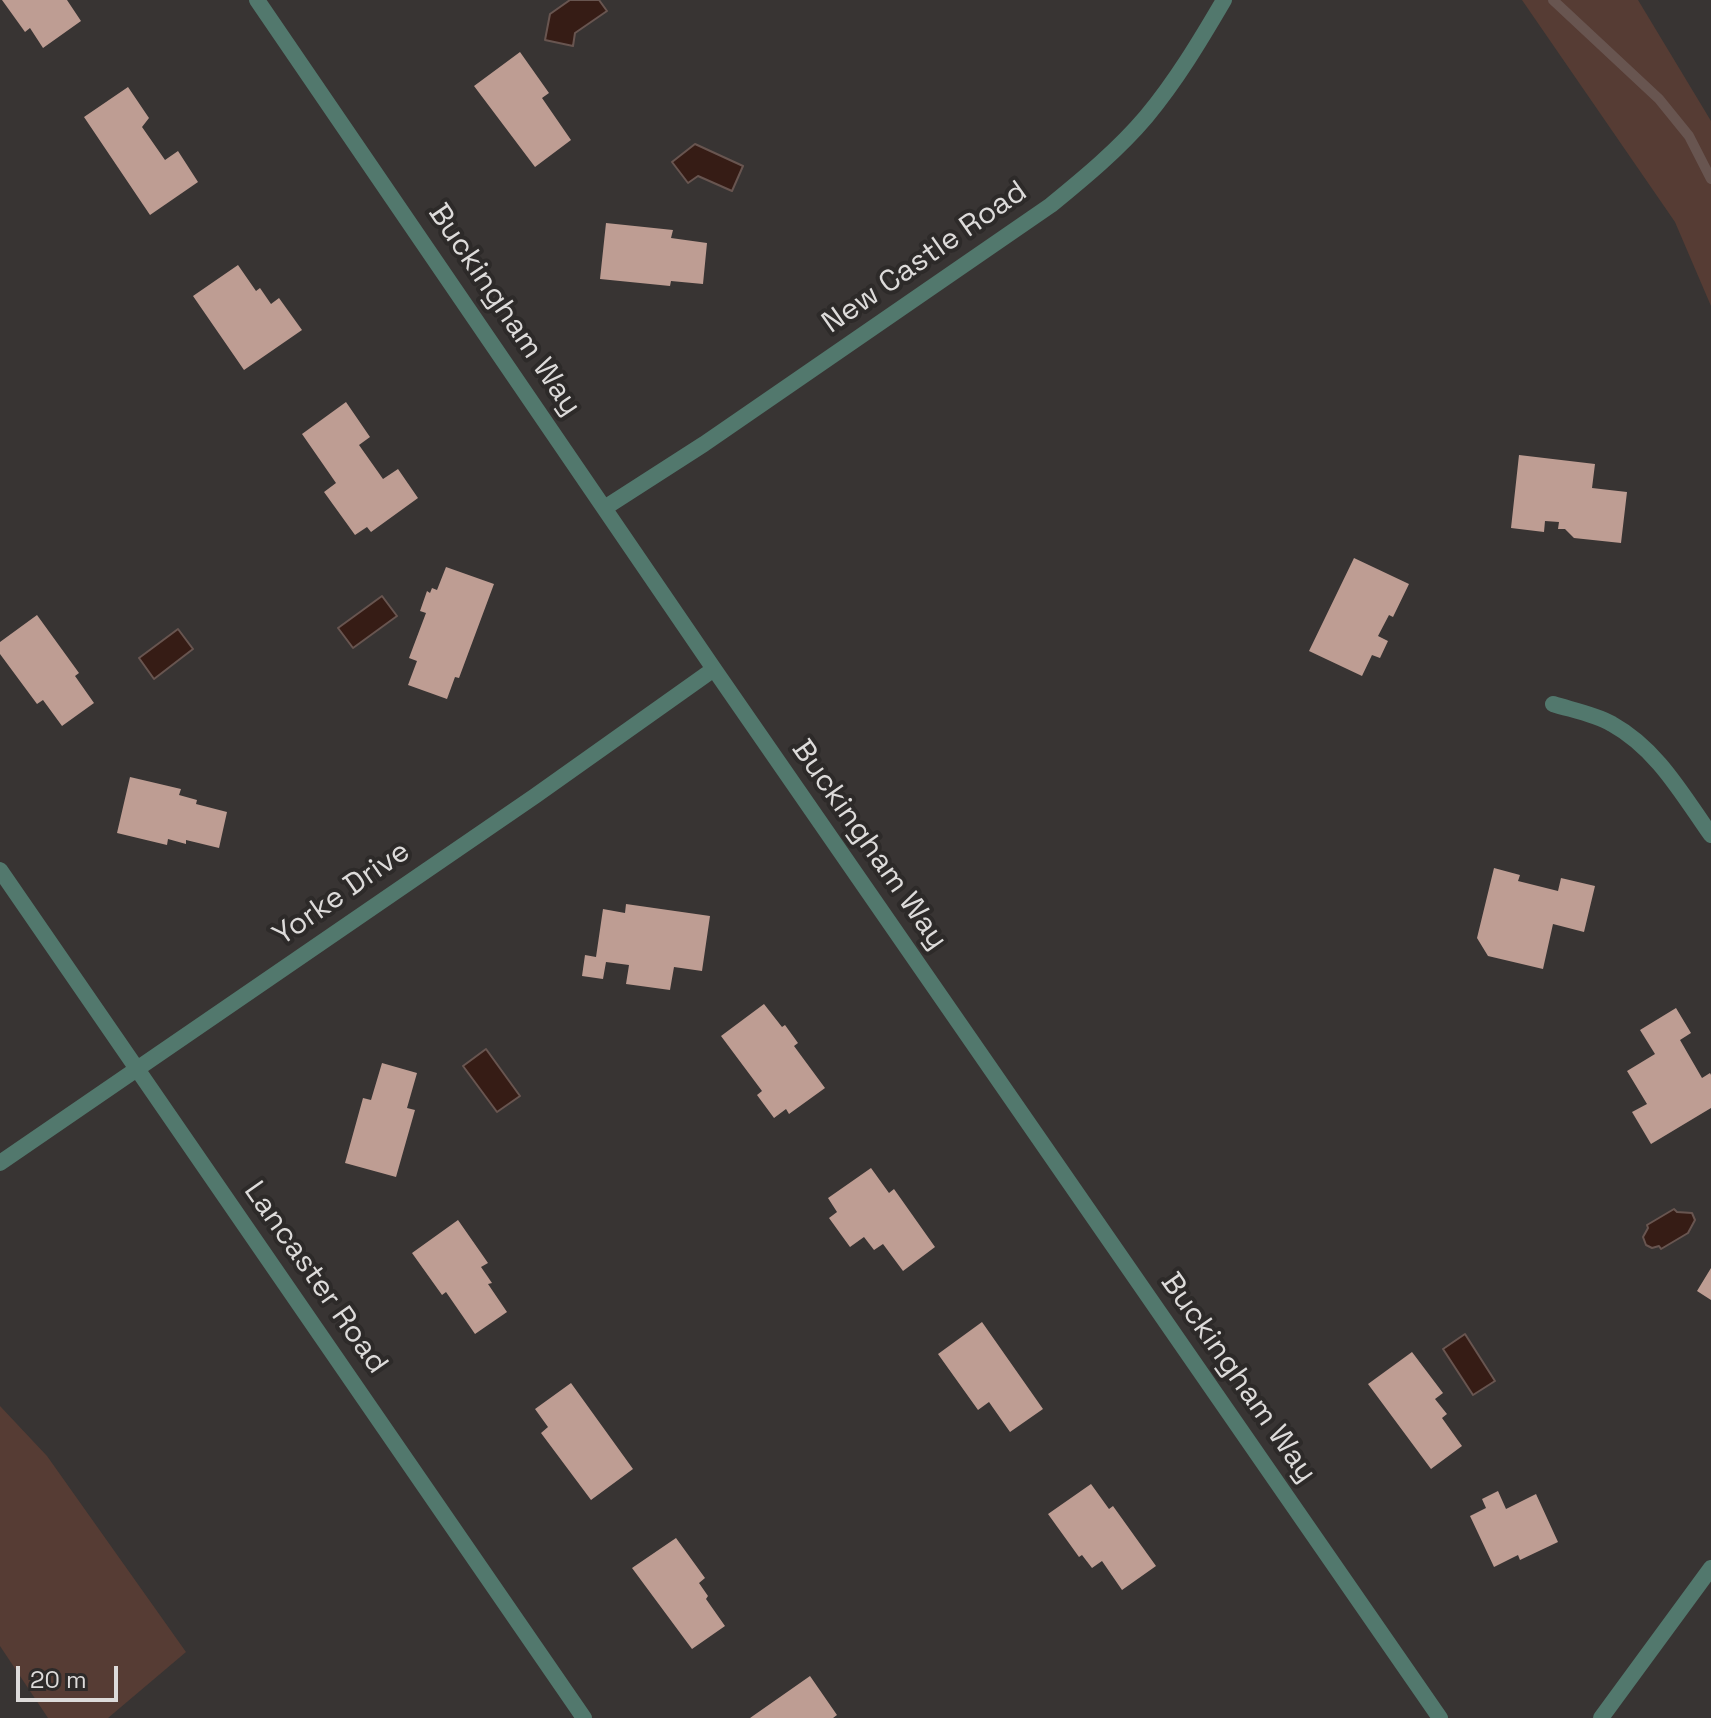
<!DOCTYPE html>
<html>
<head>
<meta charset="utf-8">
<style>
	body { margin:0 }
	#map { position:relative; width:1711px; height:1718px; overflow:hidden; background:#383433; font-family:"Space Grotesk",sans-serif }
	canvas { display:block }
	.scale { position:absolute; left:16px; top:1666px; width:102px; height:36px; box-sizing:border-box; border:4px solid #dddbda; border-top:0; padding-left:10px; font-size:24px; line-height:28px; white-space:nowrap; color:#dddbda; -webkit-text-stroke:6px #2d2a29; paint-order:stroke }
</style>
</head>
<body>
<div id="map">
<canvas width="1711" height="1718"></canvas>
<div class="scale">20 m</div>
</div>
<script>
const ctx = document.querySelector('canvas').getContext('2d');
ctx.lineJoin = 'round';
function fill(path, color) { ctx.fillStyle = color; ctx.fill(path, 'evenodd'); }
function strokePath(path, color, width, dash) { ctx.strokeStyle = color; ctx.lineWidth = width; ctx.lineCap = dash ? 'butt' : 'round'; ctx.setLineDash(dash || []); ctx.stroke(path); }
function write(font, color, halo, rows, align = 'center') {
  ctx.font = font + ' "Space Grotesk",sans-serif'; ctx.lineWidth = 8; ctx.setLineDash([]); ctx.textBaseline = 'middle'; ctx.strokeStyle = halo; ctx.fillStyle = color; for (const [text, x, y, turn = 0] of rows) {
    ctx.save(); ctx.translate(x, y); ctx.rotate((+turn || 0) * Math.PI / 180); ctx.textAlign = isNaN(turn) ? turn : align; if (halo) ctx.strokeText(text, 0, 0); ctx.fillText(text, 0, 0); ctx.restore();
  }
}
const green = new Path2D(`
	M 1522,0 L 1638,0 L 1711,121 L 1711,306 L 1675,222 Z
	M 0,1406 L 47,1456 L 186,1652 L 108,1718 L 48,1718 L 0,1646 Z`);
const water = new Path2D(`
	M 570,0 L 599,0 L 607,11 L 575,33 L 573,46 L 545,40 L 550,14 Z
	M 695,144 L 743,166 L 732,191 L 698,176 L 688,183 L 672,162 Z
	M 382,596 L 397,616 L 353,648 L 338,628 Z
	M 178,629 L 193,649 L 154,679 L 139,658 Z
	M 486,1049 L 520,1096 L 497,1112 L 463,1066 Z
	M 1674,1209 L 1677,1212 L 1692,1213 L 1695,1220 L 1688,1233 L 1661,1249 L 1659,1246 L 1652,1248 L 1646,1245 L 1643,1237 L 1648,1228 L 1647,1225 Z
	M 1465,1334 L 1495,1381 L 1473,1395 L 1443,1349 Z`);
const stream = new Path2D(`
	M 1553,0 L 1659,99 L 1689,136 L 1711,179`);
const building = new Path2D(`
	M 2,0 L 67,0 L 81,21 L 43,48 L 30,28 L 25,32 Z
	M 520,52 L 549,93 L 542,98 L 571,140 L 535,167 L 474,86 Z
	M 128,87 L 149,118 L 142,127 L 165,160 L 178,151 L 198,182 L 150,215 L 84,117 Z
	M 606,223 L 673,230 L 671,238 L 707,243 L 703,284 L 671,281 L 670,286 L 600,279 Z
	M 238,265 L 256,291 L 260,288 L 271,304 L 279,298 L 302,330 L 244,370 L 193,296 Z
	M 346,402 L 370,437 L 359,445 L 383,479 L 398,469 L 418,498 L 371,532 L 367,527 L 355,535 L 324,492 L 336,483 L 302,434 Z
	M 1519,455 L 1595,464 L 1592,488 L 1627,492 L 1621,543 L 1574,538 L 1565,529 L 1558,529 L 1559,522 L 1545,521 L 1544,532 L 1511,528 Z
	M 1354,558 L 1409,584 L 1393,617 L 1389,615 L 1378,636 L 1388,641 L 1380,658 L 1372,655 L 1362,676 L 1309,651 Z
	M 446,567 L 494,584 L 459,678 L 455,677 L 447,699 L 408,685 L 417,661 L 409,658 L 426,613 L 420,611 L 427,591 L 430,593 L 432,588 L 437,590 Z
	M 37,615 L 79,673 L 75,676 L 94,703 L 62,726 L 43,700 L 37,704 L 0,654 L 0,642 Z
	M 130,777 L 181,789 L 179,795 L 197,800 L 196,804 L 227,812 L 219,848 L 186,840 L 186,844 L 168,839 L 167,845 L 117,833 Z
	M 1494,868 L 1520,875 L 1518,881 L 1558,891 L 1561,878 L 1595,886 L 1584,932 L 1553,924 L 1543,969 L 1488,956 L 1477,938 Z
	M 626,904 L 710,916 L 702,971 L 674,967 L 670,990 L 626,984 L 629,965 L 606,962 L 603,979 L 582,976 L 585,955 L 596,957 L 603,909 L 625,913 Z
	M 764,1004 L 782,1027 L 785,1025 L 798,1043 L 794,1046 L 825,1088 L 789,1114 L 786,1109 L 774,1118 L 757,1095 L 762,1091 L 721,1036 Z
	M 1676,1008 L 1691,1033 L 1680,1040 L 1702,1078 L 1710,1073 L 1711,1075 L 1711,1108 L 1651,1144 L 1632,1112 L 1647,1104 L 1627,1071 L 1655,1054 L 1640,1030 Z
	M 382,1063 L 417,1073 L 407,1108 L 415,1110 L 396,1177 L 345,1163 L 363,1098 L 371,1100 Z
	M 871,1168 L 889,1193 L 894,1189 L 935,1247 L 903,1271 L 883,1244 L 874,1250 L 864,1237 L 850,1247 L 829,1218 L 837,1212 L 828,1198 Z
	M 458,1220 L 488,1263 L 481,1267 L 492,1283 L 488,1284 L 507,1312 L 475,1334 L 446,1292 L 442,1295 L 412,1253 Z
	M 1711,1268 L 1711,1300 L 1697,1291 Z
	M 982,1322 L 1043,1409 L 1010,1432 L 989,1402 L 978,1410 L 938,1354 Z
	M 1412,1352 L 1443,1393 L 1435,1399 L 1447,1414 L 1442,1418 L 1462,1446 L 1431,1469 L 1368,1384 Z
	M 571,1383 L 633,1469 L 591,1500 L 541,1433 L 548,1427 L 535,1409 Z
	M 1091,1484 L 1109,1509 L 1113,1506 L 1156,1566 L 1122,1590 L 1102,1561 L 1092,1568 L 1082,1555 L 1079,1557 L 1048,1514 Z
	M 1498,1491 L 1506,1509 L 1536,1494 L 1558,1542 L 1520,1560 L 1518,1555 L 1494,1567 L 1470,1516 L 1486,1508 L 1482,1499 Z
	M 676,1538 L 705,1578 L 699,1583 L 708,1596 L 706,1599 L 725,1626 L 692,1649 L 632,1568 Z
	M 810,1676 L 837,1715 L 833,1718 L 750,1718 Z`);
const minor = new Path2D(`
	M 257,0 L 714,669 L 1440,1718
	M 606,507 L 704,444 L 1051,205 C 1084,178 1118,150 1146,117 C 1176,81 1200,41 1224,0
	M 1553,704 C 1572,710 1595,714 1612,724 C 1657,749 1682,794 1711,835
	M 0,870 L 584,1718
	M 0,1163 L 535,796 L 714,669
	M 1601,1718 L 1711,1568`);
const streetNames = [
	["New Castle Road",925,258,-35],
	["Buckingham Way",504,310,56],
	["Buckingham Way",869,845,55],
	["Yorke Drive",342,894,-35],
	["Lancaster Road",315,1278,55],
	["Buckingham Way",1238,1378,55]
];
fill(green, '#563c34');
fill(water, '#361c15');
strokePath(water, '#685550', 2);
strokePath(stream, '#685550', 10);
fill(building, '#be9d93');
strokePath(minor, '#52786d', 16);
write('30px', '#dddbda', '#2d2a29', streetNames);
</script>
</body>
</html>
